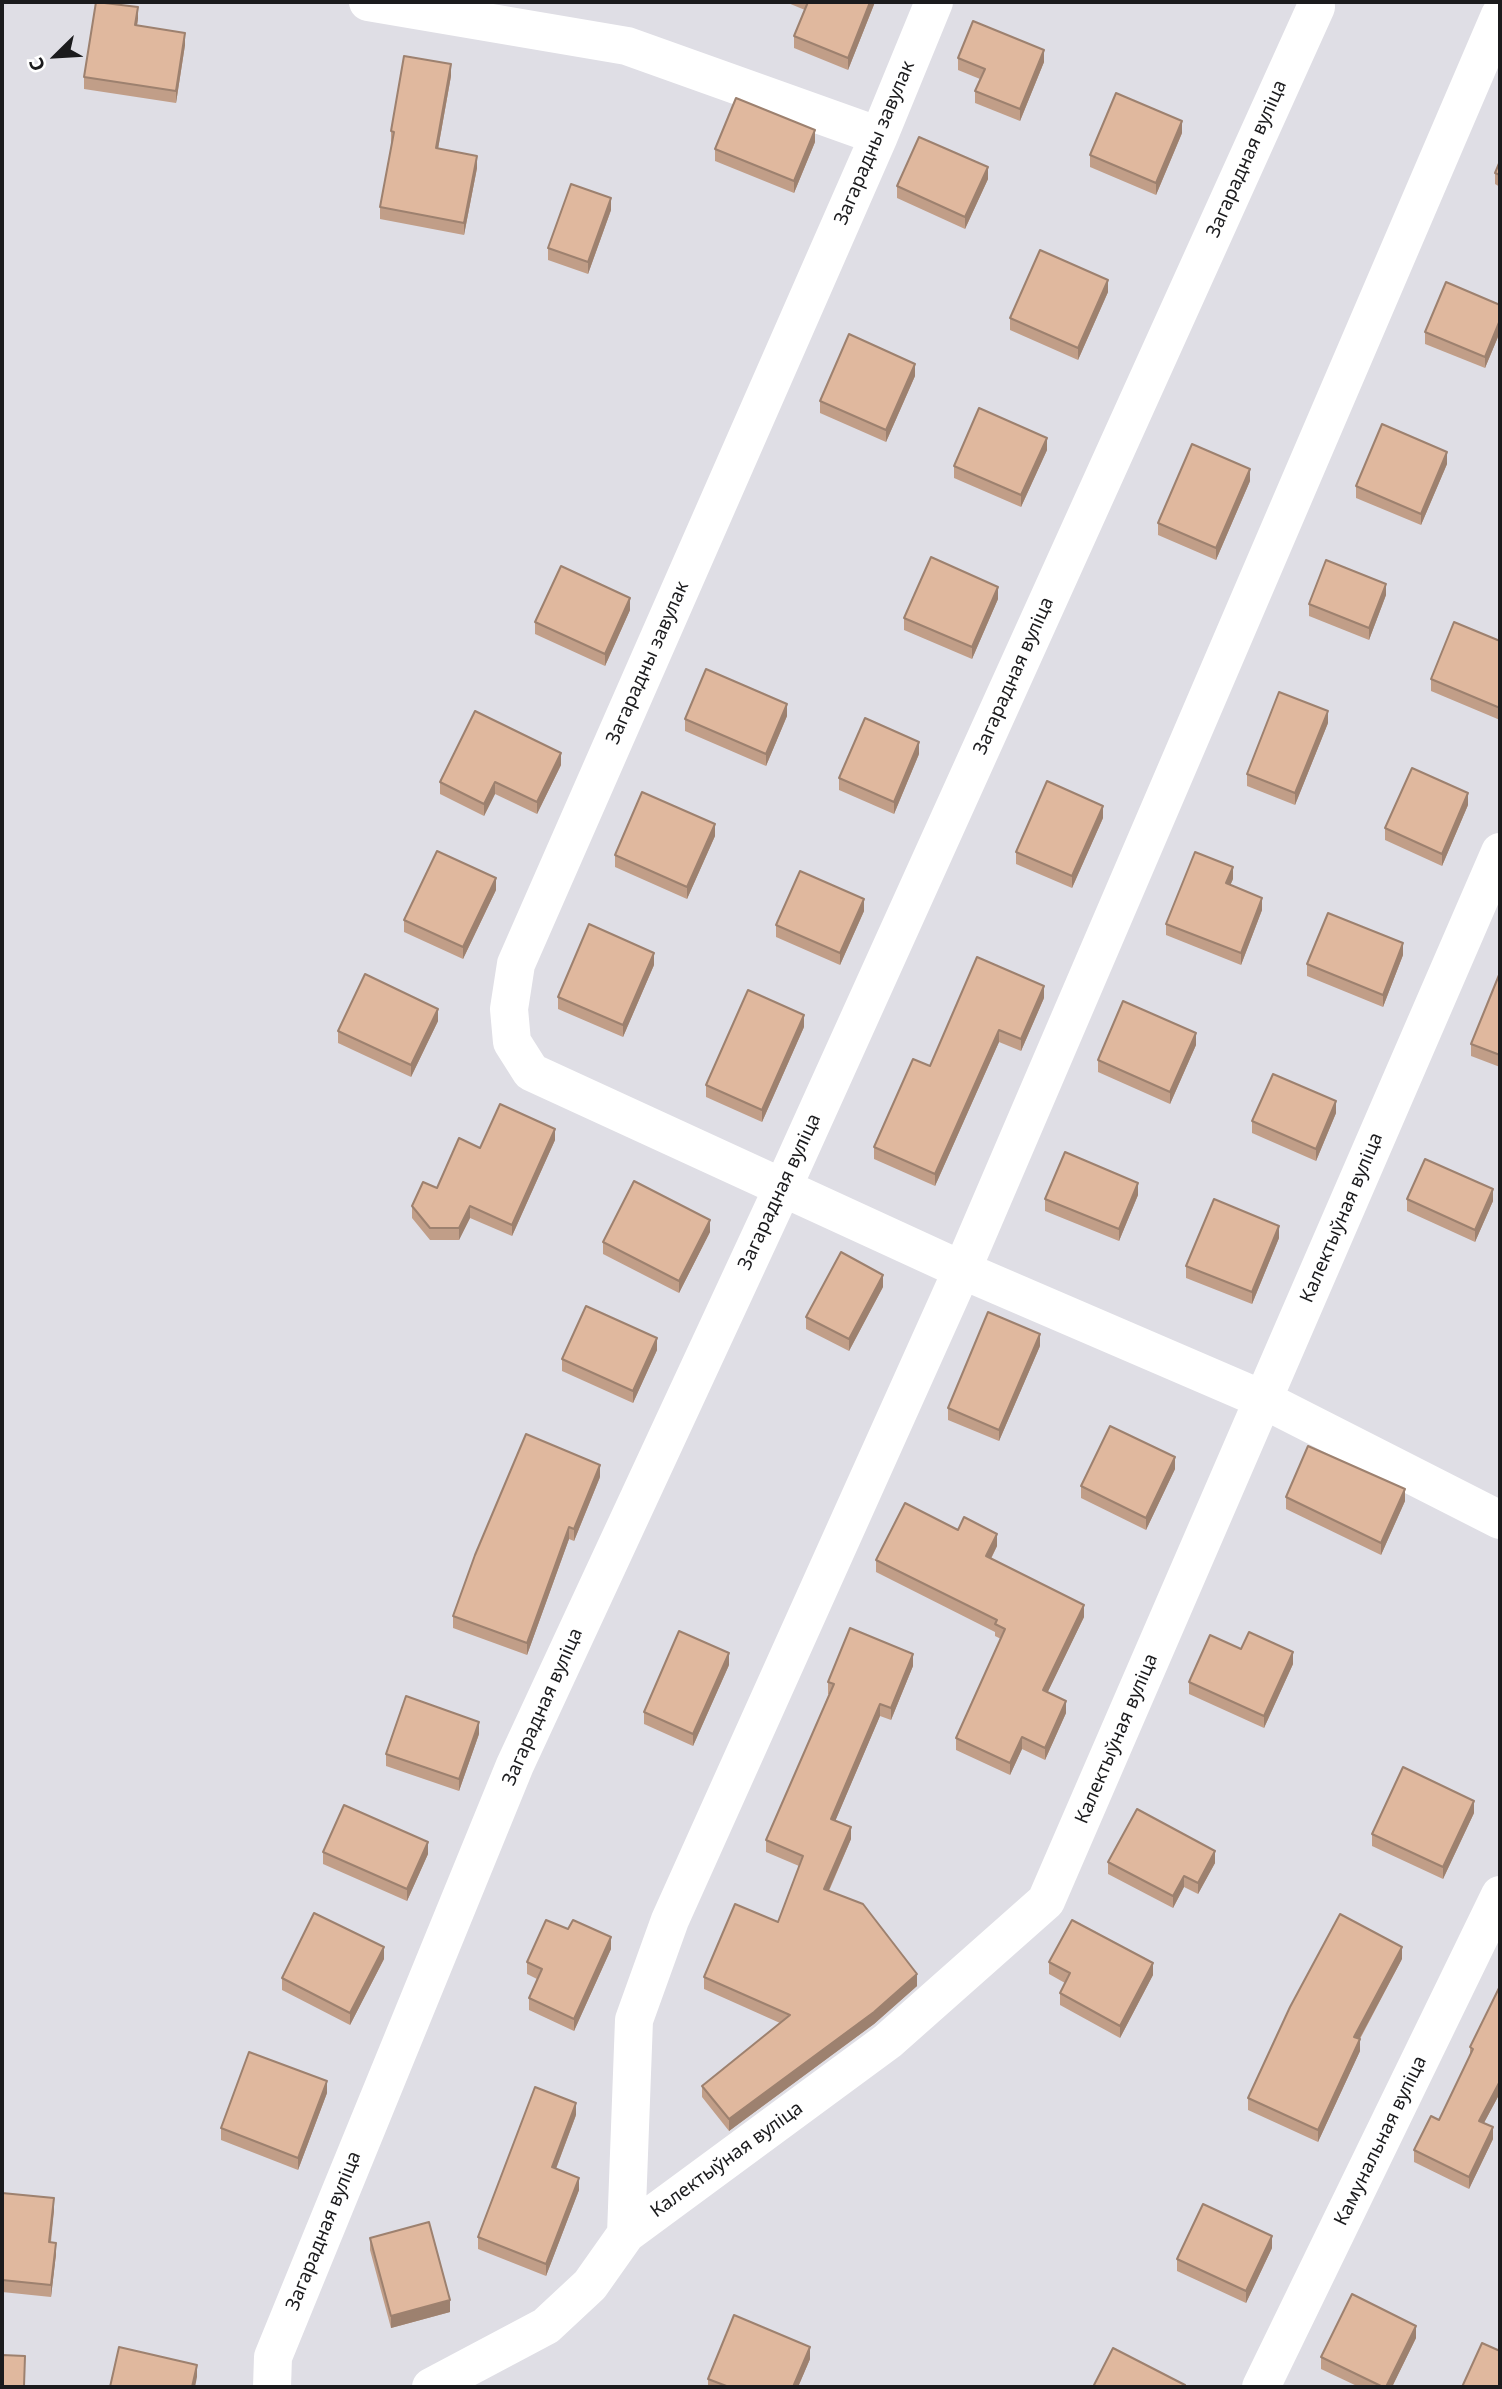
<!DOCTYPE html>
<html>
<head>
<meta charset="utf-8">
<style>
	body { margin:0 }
	#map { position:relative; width:1502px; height:2389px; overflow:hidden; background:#dfdee5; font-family:"Noto Sans",sans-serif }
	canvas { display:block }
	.frame { position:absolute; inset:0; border:4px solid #1b1b1d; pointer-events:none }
	.north { position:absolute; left:21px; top:21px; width:70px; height:70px; -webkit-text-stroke:5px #fff; paint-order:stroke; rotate:246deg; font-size:19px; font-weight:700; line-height:28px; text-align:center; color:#1b1b1d }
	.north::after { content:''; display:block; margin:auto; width:24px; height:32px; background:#1b1b1d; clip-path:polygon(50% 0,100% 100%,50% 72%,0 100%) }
</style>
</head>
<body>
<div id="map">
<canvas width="1502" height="2389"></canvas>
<div class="frame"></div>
<div class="north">С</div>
</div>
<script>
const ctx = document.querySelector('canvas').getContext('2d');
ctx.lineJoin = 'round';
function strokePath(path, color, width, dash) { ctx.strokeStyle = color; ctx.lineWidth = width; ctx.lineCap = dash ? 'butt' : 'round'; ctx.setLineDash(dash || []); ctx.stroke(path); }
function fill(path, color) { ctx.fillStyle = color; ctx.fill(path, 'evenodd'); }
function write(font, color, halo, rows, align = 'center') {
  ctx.font = font + ' "Noto Sans",sans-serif'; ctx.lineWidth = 7; ctx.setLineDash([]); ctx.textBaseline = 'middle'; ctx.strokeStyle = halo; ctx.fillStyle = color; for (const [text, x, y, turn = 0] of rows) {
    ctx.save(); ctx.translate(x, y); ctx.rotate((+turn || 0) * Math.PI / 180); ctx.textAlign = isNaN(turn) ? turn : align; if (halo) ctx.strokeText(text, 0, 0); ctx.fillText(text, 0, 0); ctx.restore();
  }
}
const minor = new Path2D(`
	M 368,2 L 627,46 L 879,136
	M 934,2 L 879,136 L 516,964 L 509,1009 L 512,1042 L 531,1072 L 962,1270 L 1264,1400 L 1500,1520
	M 626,2234 L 634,2020 L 670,1920 L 962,1270 L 1500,15
	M 272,2387 L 273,2357 L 515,1765 L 783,1187 L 1316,7
	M 431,2387 L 546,2326 L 590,2285 L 626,2234 L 888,2041 L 1046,1901 L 1500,852
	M 1261,2387 L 1500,1895`);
const wall = new Path2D(`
	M 788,2 L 875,2 L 848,70 L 794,48 L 794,36 L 805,10 L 788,3 Z
	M 138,19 L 137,25 L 185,45 L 176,103 L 84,89 L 84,77 Z
	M 958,58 L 1044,62 L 1020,121 L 975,103 L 975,91 L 980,79 L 958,70 Z
	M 451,76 L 438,149 L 477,168 L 464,235 L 380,219 L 380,207 L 392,144 L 391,143 L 391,131 Z
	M 1182,133 L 1156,195 L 1090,167 L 1090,155 Z
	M 815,142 L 794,193 L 715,161 L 715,149 Z
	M 1500,161 L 1500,187 L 1495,184 L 1495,173 Z
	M 988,179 L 965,229 L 897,198 L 897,186 Z
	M 611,210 L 588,274 L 548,260 L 548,248 Z
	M 1108,292 L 1078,360 L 1010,330 L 1010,318 Z
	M 1500,305 L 1500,332 L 1485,368 L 1425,344 L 1425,332 Z
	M 915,376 L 886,442 L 820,413 L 820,401 Z
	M 1047,450 L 1021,507 L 954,478 L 954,466 Z
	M 1447,464 L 1421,525 L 1356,498 L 1356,486 Z
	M 1250,481 L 1216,560 L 1158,535 L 1158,523 Z
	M 1386,595 L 1369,640 L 1309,616 L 1309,604 Z
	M 998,599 L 972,659 L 904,630 L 904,618 Z
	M 630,610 L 605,666 L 535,634 L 535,622 Z
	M 1500,641 L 1500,720 L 1431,691 L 1431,679 Z
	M 787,716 L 766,766 L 685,731 L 685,719 Z
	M 1328,723 L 1295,805 L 1247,786 L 1247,774 Z
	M 919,754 L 894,814 L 839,790 L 839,778 Z
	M 561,765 L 537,814 L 495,794 L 484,816 L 440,794 L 440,782 Z
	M 1468,805 L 1442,866 L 1385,840 L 1385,828 Z
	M 1103,818 L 1072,888 L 1016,864 L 1016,852 Z
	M 715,836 L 687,899 L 615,867 L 615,855 Z
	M 1233,879 L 1230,885 L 1262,910 L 1241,965 L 1166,935 L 1166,924 Z
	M 496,890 L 463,959 L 404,932 L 404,920 Z
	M 864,911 L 840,965 L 776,937 L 776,925 Z
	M 1403,955 L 1383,1007 L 1307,976 L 1307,964 Z
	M 654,965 L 623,1037 L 558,1009 L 558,997 Z
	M 1500,976 L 1500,1067 L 1471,1056 L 1471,1044 Z
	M 1044,998 L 1021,1051 L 999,1042 L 935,1186 L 874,1159 L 874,1147 L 930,1066 Z
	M 438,1021 L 411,1077 L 338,1043 L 338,1031 Z
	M 804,1027 L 762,1122 L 706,1097 L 706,1085 Z
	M 1196,1045 L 1170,1104 L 1098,1072 L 1098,1060 Z
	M 1336,1113 L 1316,1161 L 1252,1133 L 1252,1121 Z
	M 555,1140 L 512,1236 L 470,1218 L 459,1240 L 430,1240 L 412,1218 L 412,1206 L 437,1188 L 480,1148 Z
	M 1138,1195 L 1119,1241 L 1045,1211 L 1045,1199 Z
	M 1407,1199 L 1493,1201 L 1475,1242 L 1407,1211 Z
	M 710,1232 L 679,1293 L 603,1254 L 603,1242 Z
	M 1279,1238 L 1252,1304 L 1186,1278 L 1186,1266 Z
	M 883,1287 L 849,1351 L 806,1329 L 806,1317 Z
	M 1040,1346 L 999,1441 L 948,1420 L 948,1408 Z
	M 657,1350 L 633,1403 L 562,1371 L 562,1359 Z
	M 1175,1469 L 1146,1530 L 1081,1498 L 1081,1486 Z
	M 600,1477 L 574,1541 L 569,1539 L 527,1655 L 453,1628 L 453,1616 Z
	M 1286,1497 L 1405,1501 L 1381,1555 L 1286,1509 Z
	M 958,1530 L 997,1546 L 991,1559 L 1084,1617 L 1047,1693 L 1066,1713 L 1045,1760 L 1022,1749 L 1010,1775 L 956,1750 L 956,1738 L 1001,1639 L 995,1636 L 995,1632 L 876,1572 L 876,1560 Z
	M 1241,1649 L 1293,1664 L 1264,1728 L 1189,1694 L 1189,1682 Z
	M 729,1665 L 693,1746 L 644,1724 L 644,1712 Z
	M 913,1666 L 891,1720 L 880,1716 L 835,1821 L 851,1839 L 829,1891 L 917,1986 L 874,2024 L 729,2131 L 702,2097 L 702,2086 L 780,2023 L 704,1989 L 704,1977 L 778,1922 L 799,1866 L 766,1852 L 766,1840 L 829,1694 L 828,1694 L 828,1682 Z
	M 479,1734 L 459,1791 L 386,1766 L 386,1754 Z
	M 1474,1813 L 1443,1879 L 1372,1846 L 1372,1834 Z
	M 323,1852 L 428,1854 L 407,1901 L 323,1864 Z
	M 1108,1862 L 1215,1863 L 1198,1894 L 1184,1887 L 1173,1908 L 1108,1874 Z
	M 611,1949 L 574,2031 L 529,2010 L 529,1998 L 537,1979 L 527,1974 L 527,1962 Z
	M 384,1959 L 350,2025 L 282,1990 L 282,1978 Z
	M 1402,1959 L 1360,2039 L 1360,2051 L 1318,2142 L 1248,2110 L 1248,2098 Z
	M 1049,1962 L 1153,1975 L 1120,2038 L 1060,2005 L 1060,1993 L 1065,1983 L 1049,1974 Z
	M 1500,1986 L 1500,2093 L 1484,2123 L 1493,2139 L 1469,2189 L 1414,2162 L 1414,2150 L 1439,2120 L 1470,2056 L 1470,2047 Z
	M 327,2093 L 298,2170 L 221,2140 L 221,2128 Z
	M 576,2115 L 556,2169 L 579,2190 L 546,2276 L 478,2249 L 478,2237 Z
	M 2,2193 L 54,2210 L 51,2242 L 56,2254 L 51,2297 L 2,2292 Z
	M 370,2238 L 450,2312 L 391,2328 L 370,2250 Z
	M 1272,2248 L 1246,2303 L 1177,2271 L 1177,2259 Z
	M 1416,2338 L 1392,2387 L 1359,2387 L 1321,2369 L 1321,2357 Z
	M 810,2359 L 798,2387 L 708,2387 L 708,2379 Z`);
const shadedWall = new Path2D(`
	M 870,2 L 875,2 L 848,70 L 848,58 Z
	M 138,7 L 138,19 L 135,37 L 135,25 Z
	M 185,33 L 185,45 L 176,103 L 176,91 Z
	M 1044,50 L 1044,62 L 1020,121 L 1020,109 Z
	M 451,64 L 451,76 L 436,160 L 436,148 Z
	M 1182,121 L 1182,133 L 1156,195 L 1156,183 Z
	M 815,130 L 815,142 L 794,193 L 794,181 Z
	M 477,156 L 477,168 L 464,235 L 464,223 Z
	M 988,167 L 988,179 L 965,229 L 965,217 Z
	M 611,198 L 611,210 L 588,274 L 588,262 Z
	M 1108,280 L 1108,292 L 1078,360 L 1078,348 Z
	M 1500,320 L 1500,332 L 1485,368 L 1485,357 Z
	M 915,364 L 915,376 L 886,442 L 886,430 Z
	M 1047,438 L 1047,450 L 1021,507 L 1021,495 Z
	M 1447,452 L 1447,464 L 1421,525 L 1421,514 Z
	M 1250,469 L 1250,481 L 1216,560 L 1216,548 Z
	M 1386,584 L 1386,595 L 1369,640 L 1369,628 Z
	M 998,587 L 998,599 L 972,659 L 972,647 Z
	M 630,598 L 630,610 L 605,666 L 605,654 Z
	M 787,704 L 787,716 L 766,766 L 766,754 Z
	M 1328,711 L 1328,723 L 1295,805 L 1295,793 Z
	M 919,742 L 919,754 L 894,814 L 894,802 Z
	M 561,753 L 561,765 L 537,814 L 537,802 Z
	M 495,782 L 495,794 L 484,816 L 484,804 Z
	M 1468,793 L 1468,805 L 1442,866 L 1442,854 Z
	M 1103,806 L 1103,818 L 1072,888 L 1072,876 Z
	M 715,824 L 715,836 L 687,899 L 687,887 Z
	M 1233,867 L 1233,879 L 1226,895 L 1226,883 Z
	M 496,878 L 496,890 L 463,959 L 463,947 Z
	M 1262,898 L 1262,910 L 1241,965 L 1241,953 Z
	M 864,899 L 864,911 L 840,965 L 840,953 Z
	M 1403,943 L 1403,955 L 1383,1007 L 1383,995 Z
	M 654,953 L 654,965 L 623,1037 L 623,1025 Z
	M 1044,986 L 1044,998 L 1021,1051 L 1021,1039 Z
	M 438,1009 L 438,1021 L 411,1077 L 411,1065 Z
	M 804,1015 L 804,1027 L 762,1122 L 762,1110 Z
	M 999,1030 L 999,1042 L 935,1186 L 935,1174 Z
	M 1196,1033 L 1196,1045 L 1170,1104 L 1170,1092 Z
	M 1336,1101 L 1336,1113 L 1316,1161 L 1316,1149 Z
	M 555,1129 L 555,1140 L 512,1236 L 512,1225 Z
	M 1138,1183 L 1138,1195 L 1119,1241 L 1119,1229 Z
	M 1493,1189 L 1493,1201 L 1475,1242 L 1475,1230 Z
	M 470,1206 L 470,1218 L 459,1240 L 459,1228 Z
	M 710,1220 L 710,1232 L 679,1293 L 679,1281 Z
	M 1279,1226 L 1279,1238 L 1252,1304 L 1252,1292 Z
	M 883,1275 L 883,1287 L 849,1351 L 849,1339 Z
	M 1040,1334 L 1040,1346 L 999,1441 L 999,1430 Z
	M 657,1338 L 657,1350 L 633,1403 L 633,1391 Z
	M 1175,1457 L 1175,1469 L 1146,1530 L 1146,1518 Z
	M 600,1465 L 600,1477 L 574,1541 L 574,1529 Z
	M 1405,1489 L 1405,1501 L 1381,1555 L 1381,1543 Z
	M 569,1527 L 569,1539 L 527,1655 L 527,1643 Z
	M 997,1534 L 997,1546 L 986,1568 L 986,1556 Z
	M 1084,1605 L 1084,1617 L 1043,1702 L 1043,1690 Z
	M 1293,1652 L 1293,1664 L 1264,1728 L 1264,1716 Z
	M 729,1653 L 729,1665 L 693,1746 L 693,1734 Z
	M 913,1654 L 913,1666 L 891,1720 L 891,1708 Z
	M 1066,1701 L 1066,1713 L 1045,1760 L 1045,1748 Z
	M 880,1704 L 880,1716 L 831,1831 L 831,1819 Z
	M 479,1722 L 479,1734 L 459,1791 L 459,1779 Z
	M 1022,1737 L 1022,1749 L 1010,1775 L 1010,1763 Z
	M 1474,1801 L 1474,1813 L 1443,1879 L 1443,1867 Z
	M 851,1827 L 851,1839 L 824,1901 L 824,1889 Z
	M 428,1842 L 428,1854 L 407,1901 L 407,1889 Z
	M 1215,1851 L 1215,1863 L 1198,1894 L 1198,1883 Z
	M 1184,1876 L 1184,1887 L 1173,1908 L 1173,1896 Z
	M 611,1937 L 611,1949 L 574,2031 L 574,2019 Z
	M 384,1947 L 384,1959 L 350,2025 L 350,2013 Z
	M 1402,1947 L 1402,1959 L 1354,2049 L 1354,2037 Z
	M 1153,1963 L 1153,1975 L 1120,2038 L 1120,2026 Z
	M 917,1974 L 917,1986 L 874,2024 L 729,2131 L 729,2119 Z
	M 1360,2039 L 1360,2051 L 1318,2142 L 1318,2130 Z
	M 327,2081 L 327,2093 L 298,2170 L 298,2158 Z
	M 1500,2081 L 1500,2093 L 1479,2132 L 1479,2121 Z
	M 576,2103 L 576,2115 L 552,2179 L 552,2167 Z
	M 1493,2127 L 1493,2139 L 1469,2189 L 1469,2177 Z
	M 579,2178 L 579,2190 L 546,2276 L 546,2264 Z
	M 54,2198 L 54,2210 L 49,2254 L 49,2242 Z
	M 1272,2236 L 1272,2248 L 1246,2303 L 1246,2291 Z
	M 56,2243 L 56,2254 L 51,2297 L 51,2285 Z
	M 450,2300 L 450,2312 L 391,2328 L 391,2316 Z
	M 1416,2326 L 1416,2338 L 1392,2387 L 1386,2387 Z
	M 810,2347 L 810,2359 L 798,2387 L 793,2387 Z
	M 197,2365 L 197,2377 L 195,2387 L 192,2387 Z`);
const building = new Path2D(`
	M 96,2 L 138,7 L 135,25 L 185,33 L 176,91 L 84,77 Z
	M 808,2 L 870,2 L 848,58 L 794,36 Z
	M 973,21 L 1044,50 L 1020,109 L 975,91 L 985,69 L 958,58 Z
	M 404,56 L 451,64 L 436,148 L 477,156 L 464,223 L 380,207 L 394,132 L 391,131 Z
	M 1116,93 L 1182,121 L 1156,183 L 1090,155 Z
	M 736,98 L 815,130 L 794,181 L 715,149 Z
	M 919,137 L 988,167 L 965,217 L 897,186 Z
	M 1500,161 L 1500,175 L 1495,173 Z
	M 571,184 L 611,198 L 588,262 L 548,248 Z
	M 1040,250 L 1108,280 L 1078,348 L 1010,318 Z
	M 1446,282 L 1500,305 L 1500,320 L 1485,357 L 1425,332 Z
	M 849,334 L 915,364 L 886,430 L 820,401 Z
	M 979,408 L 1047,438 L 1021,495 L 954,466 Z
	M 1382,424 L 1447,452 L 1421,514 L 1356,486 Z
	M 1192,444 L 1250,469 L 1216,548 L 1158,523 Z
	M 931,557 L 998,587 L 972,647 L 904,618 Z
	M 1326,560 L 1386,584 L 1369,628 L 1309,604 Z
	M 561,566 L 630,598 L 605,654 L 535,622 Z
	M 1454,622 L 1500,641 L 1500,708 L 1431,679 Z
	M 706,669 L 787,704 L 766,754 L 685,719 Z
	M 1279,692 L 1328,711 L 1295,793 L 1247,774 Z
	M 475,711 L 561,753 L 537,802 L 495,782 L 484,804 L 440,782 Z
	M 865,718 L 919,742 L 894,802 L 839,778 Z
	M 1412,768 L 1468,793 L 1442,854 L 1385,828 Z
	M 1047,781 L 1103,806 L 1072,876 L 1016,852 Z
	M 642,792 L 715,824 L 687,887 L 615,855 Z
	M 437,851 L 496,878 L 463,947 L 404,920 Z
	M 1195,852 L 1233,867 L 1226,883 L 1262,898 L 1241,953 L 1166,924 Z
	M 800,871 L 864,899 L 840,953 L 776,925 Z
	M 1328,913 L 1403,943 L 1383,995 L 1307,964 Z
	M 589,924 L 654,953 L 623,1025 L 558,997 Z
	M 977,957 L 1044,986 L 1021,1039 L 999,1030 L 935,1174 L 874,1147 L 913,1059 L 930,1066 Z
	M 365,974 L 438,1009 L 411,1065 L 338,1031 Z
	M 1499,975 L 1500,976 L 1500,1055 L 1471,1044 Z
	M 748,990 L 804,1015 L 762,1110 L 706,1085 Z
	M 1123,1001 L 1196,1033 L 1170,1092 L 1098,1060 Z
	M 1273,1074 L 1336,1101 L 1316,1149 L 1252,1121 Z
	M 500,1104 L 555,1129 L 512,1225 L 470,1206 L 459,1228 L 430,1228 L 412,1206 L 423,1182 L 437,1188 L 459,1138 L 480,1148 Z
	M 1065,1152 L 1138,1183 L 1119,1229 L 1045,1199 Z
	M 1425,1159 L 1493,1189 L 1475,1230 L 1407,1199 Z
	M 634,1181 L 710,1220 L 679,1281 L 603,1242 Z
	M 1214,1199 L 1279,1226 L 1252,1292 L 1186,1266 Z
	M 841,1252 L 883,1275 L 849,1339 L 806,1317 Z
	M 586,1306 L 657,1338 L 633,1391 L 562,1359 Z
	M 988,1312 L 1040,1334 L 999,1430 L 948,1408 Z
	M 1110,1426 L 1175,1457 L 1146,1518 L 1081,1486 Z
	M 526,1434 L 600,1465 L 574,1529 L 569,1527 L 527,1643 L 453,1616 L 475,1555 Z
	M 1308,1446 L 1405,1489 L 1381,1543 L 1286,1497 Z
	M 905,1503 L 958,1530 L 964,1517 L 997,1534 L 986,1556 L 1084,1605 L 1043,1690 L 1066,1701 L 1045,1748 L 1022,1737 L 1010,1763 L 956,1738 L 1005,1629 L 995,1624 L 997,1620 L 876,1560 Z
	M 850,1628 L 913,1654 L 891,1708 L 880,1704 L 831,1819 L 851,1827 L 824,1889 L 863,1904 L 917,1974 L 874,2012 L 729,2119 L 702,2086 L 790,2015 L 704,1977 L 735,1904 L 778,1922 L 803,1856 L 766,1840 L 834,1684 L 828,1682 Z
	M 679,1631 L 729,1653 L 693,1734 L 644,1712 Z
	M 1249,1632 L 1293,1652 L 1264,1716 L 1189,1682 L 1210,1635 L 1241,1649 Z
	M 406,1696 L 479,1722 L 459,1779 L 386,1754 Z
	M 1403,1767 L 1474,1801 L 1443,1867 L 1372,1834 Z
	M 344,1805 L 428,1842 L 407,1889 L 323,1852 Z
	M 1137,1809 L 1215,1851 L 1198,1883 L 1184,1876 L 1173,1896 L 1108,1862 Z
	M 314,1913 L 384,1947 L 350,2013 L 282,1978 Z
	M 1340,1914 L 1402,1947 L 1354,2037 L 1360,2039 L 1318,2130 L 1248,2098 L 1290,2007 Z
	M 546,1920 L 568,1929 L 573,1920 L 611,1937 L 574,2019 L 529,1998 L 542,1969 L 527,1962 Z
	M 1072,1920 L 1153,1963 L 1120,2026 L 1060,1993 L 1070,1973 L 1049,1962 Z
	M 1500,1986 L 1500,2081 L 1479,2121 L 1493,2127 L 1469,2177 L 1414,2150 L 1431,2116 L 1439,2120 L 1473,2049 L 1470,2047 Z
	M 249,2052 L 327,2081 L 298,2158 L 221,2128 Z
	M 535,2087 L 576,2103 L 552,2167 L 579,2178 L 546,2264 L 478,2237 Z
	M 2,2193 L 54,2198 L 49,2242 L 56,2243 L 51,2285 L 2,2280 Z
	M 1203,2204 L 1272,2236 L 1246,2291 L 1177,2259 Z
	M 429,2222 L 450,2300 L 391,2316 L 370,2238 Z
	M 1352,2294 L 1416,2326 L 1386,2387 L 1383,2387 L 1321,2357 Z
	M 734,2315 L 810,2347 L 793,2387 L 729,2387 L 708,2379 Z
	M 1482,2343 L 1500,2351 L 1500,2387 L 1462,2387 Z
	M 119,2347 L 197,2365 L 192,2387 L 110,2387 Z
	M 1113,2348 L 1185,2385 L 1184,2387 L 1093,2387 Z
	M 2,2355 L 25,2356 L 24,2386 L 41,2387 L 2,2387 Z`);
const streetNames = [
	["Загарадны завулак",875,143,-67],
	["Загарадная вуліца",1247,159,-66],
	["Загарадны завулак",648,663,-66],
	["Загарадная вуліца",1014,676,-66],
	["Загарадная вуліца",780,1192,-65],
	["Калектыўная вуліца",1342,1218,-67],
	["Загарадная вуліца",543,1707,-66],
	["Калектыўная вуліца",1117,1739,-67],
	["Камунальная вуліца",1381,2141,-64],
	["Калектыўная вуліца",727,2160,-36],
	["Загарадная вуліца",324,2231,-68]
];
strokePath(minor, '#fff', 38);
fill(wall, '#c19e88');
fill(shadedWall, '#9d816f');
fill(building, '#e0b89e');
strokePath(building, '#9d816f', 2);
write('19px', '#1b1b1d', '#fff', streetNames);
</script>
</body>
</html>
